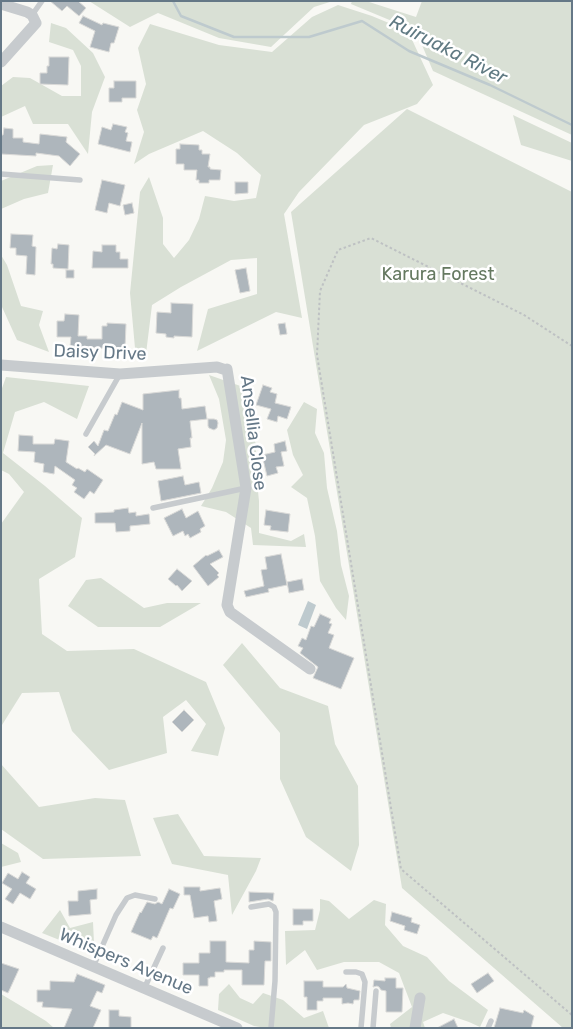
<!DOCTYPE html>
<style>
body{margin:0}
#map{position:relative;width:573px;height:1029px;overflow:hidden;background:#f8f8f4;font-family:Rubik,sans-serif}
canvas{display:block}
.frame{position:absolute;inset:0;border:2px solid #657887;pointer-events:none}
</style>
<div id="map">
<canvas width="573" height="1029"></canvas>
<div class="frame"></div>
</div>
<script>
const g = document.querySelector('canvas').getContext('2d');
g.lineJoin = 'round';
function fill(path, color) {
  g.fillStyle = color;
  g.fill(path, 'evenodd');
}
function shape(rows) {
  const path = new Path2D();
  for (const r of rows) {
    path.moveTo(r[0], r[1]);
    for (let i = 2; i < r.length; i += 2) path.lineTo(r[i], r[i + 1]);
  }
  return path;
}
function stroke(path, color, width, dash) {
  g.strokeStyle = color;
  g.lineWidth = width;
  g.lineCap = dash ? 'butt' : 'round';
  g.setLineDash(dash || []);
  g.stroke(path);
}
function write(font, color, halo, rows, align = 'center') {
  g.font = font + ' Rubik,sans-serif';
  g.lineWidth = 5;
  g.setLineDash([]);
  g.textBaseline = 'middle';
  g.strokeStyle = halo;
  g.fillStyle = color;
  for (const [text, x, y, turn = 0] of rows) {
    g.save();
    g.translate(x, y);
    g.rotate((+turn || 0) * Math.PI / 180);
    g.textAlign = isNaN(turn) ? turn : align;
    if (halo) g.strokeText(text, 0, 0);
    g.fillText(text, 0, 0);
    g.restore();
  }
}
const green = shape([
 [89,1,333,1,314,7,271,47,219,38,158,13,130,27],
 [352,1,366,1,416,17,422,1,572,1,572,135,433,71,416,31,351,4],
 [338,5,372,16,408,31,433,85,417,104,364,125,299,192,284,214,302,318,276,312,197,351,208,309,257,294,257,258,231,260,181,287,152,305,145,362,135,348,130,293,140,192,149,177,163,218,163,244,174,258,189,240,199,219,205,196,234,201,256,198,261,175,237,153,203,131,149,154,134,164,144,132,137,110,146,84,138,48,150,24,219,45,272,52,312,17],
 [51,23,66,28,93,53,105,77,92,112,88,154,68,124,33,124,25,106,1,117,1,86,13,77,30,78,62,96,81,96,81,66,73,50,49,42],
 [407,109,572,192,572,1028,563,1028,402,888,291,212],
 [513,115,572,143,572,161,521,145],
 [53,165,48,193,24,199,1,209,1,181,37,166],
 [1,255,7,265,21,306,43,311,39,325,49,352,17,340,2,307,1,295],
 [209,375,249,389,246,419,256,444,256,472,259,501,259,533,291,541,304,534,306,547,253,545,251,528,226,512,201,506,212,488,223,462,226,440,219,399],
 [6,377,89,386,77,419,44,402,15,412,3,453,45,486,82,518,75,557,39,579,42,634,67,651,134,649,206,682,225,728,218,756,191,751,206,724,186,700,163,717,167,753,109,770,72,731,59,692,22,693,2,725,1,735,1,524,24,492,9,474,1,470,1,391],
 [304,402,317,409,315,433,324,453,327,488,337,531,341,565,349,596,346,620,336,608,320,581,315,536,307,498,291,487,303,475,293,455,287,430],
 [101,578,144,608,167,603,201,603,160,627,98,627,68,606,86,580],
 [242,643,280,688,328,706,335,744,358,786,359,845,351,871,306,837,280,779,280,733,223,665],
 [1,764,39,807,95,798,125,800,141,856,43,859,1,829],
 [178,814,204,856,261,858,256,871,232,915,228,875,172,864,153,818],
 [1,843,18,853,21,862,1,867],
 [320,899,329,901,349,919,374,900,386,904,385,925,403,946,427,957,449,981,488,1010,480,1027,469,1022,443,1013,423,1022,425,1028,391,1028,390,1024,412,1007,399,973,379,962,344,962,317,970,305,950,286,965,285,931,315,930,320,910],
 [60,910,70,928,93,922,94,943,82,949,42,933],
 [229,984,240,998,253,1004,263,993,283,1000,304,1018,323,1011,329,1028,266,1028,254,1026,218,1010,219,994],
 [1,994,46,1021,54,1028,1,1028]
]);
const water = shape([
 [308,601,316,605,307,629,298,625]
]);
const stream = shape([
 [173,1,181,16,234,37,309,37,362,21,409,51,490,85,572,125]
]);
const building = shape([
 [50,1,78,1,86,8,79,16,67,6,62,11,50,1],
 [83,16,102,25,103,23,119,27,114,43,111,43,109,52,90,47,95,31,79,23,83,16],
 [49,57,69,57,68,85,40,84,40,73,47,73,47,66,49,66,49,57],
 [114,81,136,81,136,98,122,98,122,102,109,102,109,88,114,88,114,81],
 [113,124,127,127,125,132,128,133,126,141,132,142,130,152,98,144,102,127,111,130,113,124],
 [4,128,13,129,13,138,23,138,23,142,39,144,40,134,67,137,66,142,80,154,70,166,59,156,36,153,36,156,1,154,1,135,3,135,4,128],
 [180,144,199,145,199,150,202,150,202,154,210,154,208,167,210,167,210,169,221,170,220,180,209,180,209,183,199,183,199,180,196,180,197,170,184,170,184,164,176,164,176,149,180,149,180,144],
 [102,180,125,185,120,206,109,203,107,213,95,210,102,180],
 [235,182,248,182,248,193,235,194,235,182],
 [132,203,134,213,125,215,123,205,132,203],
 [11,234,33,235,32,246,36,247,35,275,26,274,27,256,16,255,16,248,10,248,11,234],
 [58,244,69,245,68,269,53,268,53,264,51,264,52,248,57,249,58,244],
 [102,245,116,245,116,252,120,252,120,259,128,259,128,268,92,268,93,251,102,252,102,245],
 [246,268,250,291,240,293,235,270,246,268],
 [66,270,74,270,74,278,66,278,66,270],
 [171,303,193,304,192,337,174,336,174,338,166,337,166,334,156,333,157,312,171,313,171,303],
 [65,314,79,315,78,336,87,336,87,339,102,339,102,326,107,326,107,323,126,324,125,349,70,347,71,337,57,337,57,321,64,321,65,314],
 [285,323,287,334,280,335,278,324,285,323],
 [263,385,272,388,270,392,277,394,275,403,291,407,287,419,278,416,277,422,267,419,271,409,256,405,263,385],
 [179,390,179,398,181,398,182,409,205,406,207,419,190,421,192,438,190,438,191,447,178,449,181,469,156,469,154,462,142,464,142,423,130,454,106,445,94,456,95,454,88,447,94,441,98,446,104,430,108,431,115,414,117,415,122,402,143,410,143,394,179,390],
 [208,419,214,419,217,420,218,423,217,428,214,430,209,428,208,426,208,419],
 [19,435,33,436,33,444,54,444,55,439,69,441,66,462,77,469,78,468,85,472,87,469,103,480,94,494,90,491,84,499,74,492,77,488,72,485,75,480,55,466,54,474,43,472,44,464,34,462,35,452,18,451,19,435],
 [285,441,287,451,281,452,284,466,276,467,278,473,267,476,262,455,275,452,274,444,285,441],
 [183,476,185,485,199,482,201,493,161,501,158,481,183,476],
 [128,508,129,513,136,512,136,516,149,514,150,524,130,526,130,531,116,532,115,523,95,523,95,513,114,512,114,510,128,508],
 [182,509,186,518,198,511,205,526,200,529,201,532,190,538,188,534,185,536,183,531,173,536,164,518,182,509],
 [266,510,290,514,288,532,270,530,271,526,264,525,266,510],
 [219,550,223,557,210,564,219,573,217,575,219,577,208,586,193,566,206,555,207,556,219,550],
 [281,554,287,585,268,589,269,592,246,597,244,591,264,586,261,570,267,569,265,557,281,554],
 [177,569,192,581,182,591,177,585,176,586,168,579,177,569],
 [302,579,304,590,289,593,287,582,302,579],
 [320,614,331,619,329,623,332,624,328,633,334,635,329,648,354,658,341,689,313,678,318,667,300,653,303,648,298,646,302,638,306,640,311,626,314,627,320,614],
 [184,710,194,720,182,732,172,722,184,710],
 [22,872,30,877,26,883,36,889,30,899,20,893,13,904,5,899,12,889,2,883,8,873,18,879,22,872],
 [184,887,200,887,200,891,220,888,222,899,214,901,217,921,209,922,208,916,194,918,190,895,184,895,184,887],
 [97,889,97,899,90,900,91,914,69,916,68,901,78,901,78,891,97,889],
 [169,889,180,894,173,909,170,908,157,938,153,936,151,940,131,932,140,912,141,913,147,902,155,904,158,902,162,904,169,889],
 [249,892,274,893,273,901,268,899,249,902,249,892],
 [293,909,313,909,313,921,303,921,303,925,293,925,293,909],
 [392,912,412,918,411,922,420,925,417,934,404,930,405,926,390,921,392,912],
 [210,941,226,941,226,962,249,963,249,950,254,950,254,941,271,942,271,961,265,961,264,985,242,985,242,970,224,970,224,972,215,972,215,977,210,977,210,978,208,978,208,986,199,986,199,975,183,975,183,963,199,963,199,953,210,953,210,941],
 [1,963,19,969,8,993,1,990,1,963],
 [488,973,494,981,477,993,471,984,488,973],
 [77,974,105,985,102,993,97,991,90,1006,101,1010,93,1028,64,1028,72,1009,42,1007,43,1002,37,1002,37,990,50,990,50,981,74,982,77,974],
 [385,978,396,978,396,988,403,988,402,1012,386,1012,386,991,381,990,379,987,377,986,373,987,374,980,385,981,385,978],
 [304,981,323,981,323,987,343,987,346,984,347,988,360,991,359,1000,354,1000,353,1004,348,1003,342,1004,342,998,323,998,323,1001,317,1001,317,1010,307,1010,307,997,304,997,304,981],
 [500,1008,523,1013,524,1010,534,1016,531,1028,494,1028,500,1008],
 [109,1010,119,1010,119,1016,131,1017,131,1028,109,1028,109,1010],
 [454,1019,458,1028,437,1028,454,1019]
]);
const path = shape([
 [572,346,524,315,371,238,338,250,320,291,317,355,401,869,572,1015]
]);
const service = shape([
 [32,15,42,1],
 [1,174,80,180],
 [86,434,120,374],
 [153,508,246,488],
 [251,907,269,904,274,907,276,912,275,981,271,1028],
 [93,967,116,915,127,898,135,895,155,899],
 [346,972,356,972,362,974,365,982,361,1028],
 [144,989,163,948],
 [373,1028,376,991],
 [488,1028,491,1021]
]);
const minor = shape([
 [1,4,27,12,32,15,36,23,1,62],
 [1,365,120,374,217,367,226,370,227,369,246,488,227,605,230,612,310,669],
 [1,927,237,1028],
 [415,1028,420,998]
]);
const parkNames = [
 ["Karura Forest",438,275]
];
const streetNames = [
 ["Daisy Drive",100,353,2],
 ["Ansellia Close",253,433,83],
 ["Whispers Avenue",126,962,23]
];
const waterNames = [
 ["Ruiruaka River",448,50,27]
];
fill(green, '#d9e0d5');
fill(water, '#becace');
stroke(stream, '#becace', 2.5);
fill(building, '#aeb6bc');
stroke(building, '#d9d9d7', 1);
stroke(path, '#bec1c3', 2, [2.5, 2.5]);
stroke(service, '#c7cbce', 5.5);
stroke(minor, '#c7cbce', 11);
write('18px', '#657960', '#fff', parkNames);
write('18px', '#657887', '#fff', streetNames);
write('italic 19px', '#607a83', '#fff', waterNames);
</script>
